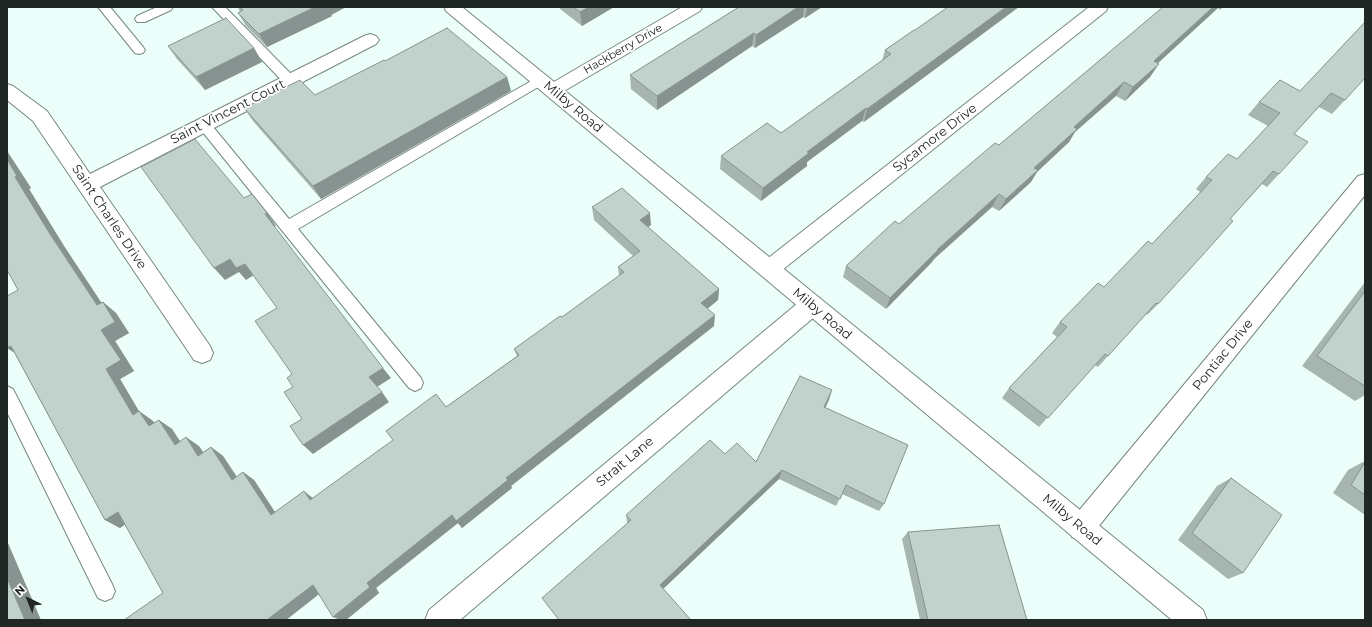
<!DOCTYPE html>
<style>
body{margin:0}
#map{position:relative;width:1372px;height:627px;overflow:hidden;background:#ecfef9;font-family:Montserrat,sans-serif}
canvas{display:block}
.frame{position:absolute;inset:0;border:8px solid #202725;pointer-events:none}
.north{position:absolute;left:8px;top:579px;width:40px;height:40px;-webkit-text-stroke:3px #fff;paint-order:stroke;rotate:317deg;font-size:11px;font-weight:700;line-height:16px;text-align:center;color:#202725}
.north::after{content:'';display:block;margin:auto;width:14px;height:18px;background:#202725;clip-path:polygon(50% 0,100% 100%,50% 72%,0 100%)}
</style>
<div id="map">
<canvas width="1372" height="627"></canvas>
<div class="frame"></div>
<div class="north">N</div>
</div>
<script>
const g = document.querySelector('canvas').getContext('2d');
g.lineJoin = 'round';
function shape(rows) {
  const path = new Path2D();
  for (const r of rows) {
    path.moveTo(r[0], r[1]);
    for (let i = 2; i < r.length; i += 2) path.lineTo(r[i], r[i + 1]);
  }
  return path;
}
function stroke(path, color, width, dash) {
  g.strokeStyle = color;
  g.lineWidth = width;
  g.lineCap = dash ? 'butt' : 'round';
  g.setLineDash(dash || []);
  g.stroke(path);
}
function fill(path, color) {
  g.fillStyle = color;
  g.fill(path, 'evenodd');
}
function write(font, color, halo, rows, align = 'center') {
  g.font = font + ' Montserrat,sans-serif';
  g.lineWidth = 3.5;
  g.setLineDash([]);
  g.textBaseline = 'middle';
  g.strokeStyle = halo;
  g.fillStyle = color;
  for (const [text, x, y, turn = 0] of rows) {
    g.save();
    g.translate(x, y);
    g.rotate((+turn || 0) * Math.PI / 180);
    g.textAlign = isNaN(turn) ? turn : align;
    if (halo) g.strokeText(text, 0, 0);
    g.fillText(text, 0, 0);
    g.restore();
  }
}
const service = shape([
 [98,7,110,7,143,47,145,50,143,53,139,54,135,53,98,7],
 [157,7,173,7,171,10,145,22,137,22,135,19,137,16,157,7],
 [212,7,225,7,295,78,296,81,295,84,290,85,285,84,212,7],
 [540,76,545,77,546,80,545,83,298,229,421,378,423,383,421,388,415,391,409,388,197,125,199,122,204,120,209,122,289,219,540,76],
 [7,386,13,389,112,584,115,591,112,598,105,601,98,598,7,412,7,386]
]);
const minor = shape([
 [682,7,702,7,700,11,559,94,553,96,547,94,544,90,547,86,682,7],
 [1089,7,1108,7,1106,11,776,275,769,278,762,275,758,269,762,263,1089,7],
 [370,34,376,36,379,40,376,44,100,187,210,346,213,353,210,360,202,363,194,360,33,121,7,100,7,84,13,86,47,111,90,174,364,36,370,34],
 [1365,174,1365,195,1090,537,1081,541,1072,537,1068,528,1072,519,1358,176,1365,174],
 [812,296,820,298,823,305,820,312,460,620,425,620,429,610,804,298,812,296]
]);
const tertiary = shape([
 [444,7,462,7,1203,610,1207,620,1172,620,446,11,444,7]
]);
const wall = shape([
 [238,7,346,7,331,15,332,16,267,47,246,26,238,13,240,12],
 [560,7,614,7,582,26,560,9],
 [739,7,822,7,805,18,803,17,755,48,752,46,657,110,631,89,630,75],
 [1163,7,1223,7,1220,10,1218,8,1158,63,1150,77,1125,101,1116,96,1075,132,1069,142,1037,172,1031,182,999,211,992,207,934,259,932,262,886,309,843,277,846,266,899,224,999,145],
 [1365,22,1345,100,1332,114,1319,107,1294,134,1279,174,1267,187,1262,184,1230,219,1158,304,1147,315,1146,314,1098,367,1095,365,1039,427,1002,398,1009,388,1057,337,1052,333,1060,322,1104,287,1152,244,1200,192,1196,189,1206,177,1237,159,1268,126,1248,115,1259,102,1300,91],
 [915,30,864,122,862,121,807,162,807,166,761,201,720,169,721,156,781,133,882,61,885,50],
 [168,46,254,48,262,62,205,90,177,59],
 [385,61,507,77,511,91,321,199,253,121,244,108,315,95],
 [7,151,31,188,29,189,64,246,101,302,103,302,116,313,129,333,115,341,134,371,120,379,139,411,153,421,154,423,159,420,172,429,180,441,199,446,203,452,211,447,223,456,237,477,243,472,254,480,275,512,313,498,446,407,517,356,514,349,562,317,619,276,618,267,633,256,594,220,592,207,651,225,648,227,719,289,718,300,707,309,714,326,511,486,512,488,462,528,458,523,376,588,379,593,346,620,340,620,319,594,286,620,124,620,163,593,125,524,120,528,105,520,14,352,7,348,18,290],
 [1365,282,1365,395,1355,401,1302,366],
 [832,390,825,407,884,504,879,511,842,494,836,506,779,479,663,589,627,522,626,515,725,454,756,462],
 [1365,461,1365,515,1333,493,1348,470],
 [1231,478,1243,573,1228,579,1178,540,1217,486],
 [908,532,1027,620,920,620,902,539]
]);
const shadedWall = shape([
 [315,7,346,7,331,15,332,16,267,47,259,34],
 [589,7,614,7,582,26,580,12],
 [798,7,804,7,803,17,755,48,756,35],
 [807,7,822,7,805,18],
 [1006,7,1019,7,864,122,867,109],
 [1213,7,1219,7,1145,75,1154,61],
 [754,33,752,46,657,110,657,96],
 [254,48,262,62,205,90,196,77],
 [1159,64,1150,77,1125,101,1133,87],
 [507,77,511,91,321,199,313,186],
 [1124,82,1116,96,1075,132,1069,142,1037,172,1031,182,999,211,1006,199,1034,168,1074,127],
 [866,108,862,121,807,162,807,166,761,201,763,188,807,152],
 [7,151,31,188,29,189,64,246,110,316,97,305,50,234,15,177,7,159],
 [999,194,992,207,934,259,932,262,886,309,890,298,937,250],
 [267,213,276,226,274,227,265,214],
 [650,213,651,225,641,232,640,220],
 [230,259,245,264,254,275,246,280,239,272,225,280,214,268],
 [719,289,718,300,701,314,701,303],
 [103,302,116,313,129,333,115,341,134,371,120,379,147,425,133,415,106,369,101,330],
 [715,315,714,326,511,486,512,488,462,528,458,523,376,588,379,593,346,620,340,620,333,617,367,583,452,515,506,478],
 [11,346,23,358,7,348],
 [383,368,391,378,377,387,369,377],
 [832,390,829,400,821,417,824,407],
 [382,392,389,402,313,454,303,445],
 [139,411,153,421,162,436,149,426],
 [159,420,172,429,188,454,175,445],
 [186,437,199,446,211,464,198,456],
 [211,447,223,456,244,488,232,480],
 [782,470,779,479,661,591,660,585],
 [243,472,254,480,282,523,271,515],
 [304,491,314,499,310,500],
 [118,512,133,519,120,528,105,520],
 [7,542,8,543,41,620,25,620,7,578],
 [313,585,323,591,286,620,269,620,268,619]
]);
const building = shape([
 [240,7,315,7,259,34,238,13,243,10,240,7],
 [573,7,589,7,580,12,573,7],
 [739,7,798,7,756,35,754,33,657,96,630,75,739,7],
 [948,7,1006,7,867,109,866,108,807,152,809,153,763,188,721,156,767,123,781,133,891,54,885,50,914,30,915,30,948,7],
 [1163,7,1213,7,1154,61,1159,64,1133,87,1124,82,1074,127,1077,129,1034,168,1038,170,1006,199,999,194,937,250,938,250,890,298,846,266,895,221,899,224,995,143,999,145,1163,7],
 [226,18,254,48,196,77,168,46,226,18],
 [1365,22,1365,78,1345,100,1331,93,1294,134,1308,142,1279,174,1273,171,1230,219,1233,221,1200,258,1158,304,1156,303,1108,356,1105,354,1048,418,1009,388,1067,327,1060,322,1098,283,1104,287,1148,241,1152,244,1212,180,1206,177,1228,154,1237,159,1280,113,1259,102,1280,80,1300,91,1365,22],
 [447,28,507,77,313,186,244,108,300,80,315,95,384,60,385,61,447,28],
 [195,139,244,198,252,194,267,213,265,214,383,368,369,377,382,392,303,445,290,426,302,419,284,392,293,387,287,378,292,374,255,321,277,308,245,264,236,268,230,259,214,268,141,167,195,139],
 [7,159,17,176,15,177,50,234,97,305,103,302,115,322,101,330,121,360,106,369,133,415,139,411,149,426,159,420,175,445,186,437,198,456,211,447,232,480,243,472,271,515,304,491,310,500,393,440,386,431,436,394,446,407,519,355,514,349,560,316,562,317,624,272,618,267,640,251,592,207,622,188,650,213,640,220,719,289,701,303,715,315,506,478,508,480,456,521,452,515,367,583,370,587,333,617,313,585,268,619,269,620,124,620,163,593,118,512,105,520,11,346,7,348,7,296,18,290,7,270,7,159],
 [1365,291,1365,386,1317,356,1365,291],
 [800,376,832,390,824,407,908,445,884,504,846,485,840,499,782,470,660,585,691,620,559,620,542,598,631,520,626,515,710,440,725,454,737,443,756,462,800,376],
 [1365,462,1365,495,1351,485,1365,462],
 [1231,478,1282,515,1243,573,1192,533,1231,478],
 [999,525,1027,620,928,620,908,532,999,525],
 [7,578,25,620,7,620,7,578]
]);
const farStreetnames = [
 ["Hackberry Drive",623,49,-30]
];
const streetNames = [
 ["Milby Road",573,107,40],
 ["Saint Vincent Court",228,112,-27],
 ["Sycamore Drive",935,138,-38],
 ["Saint Charles Drive",109,217,56],
 ["Milby Road",822,314,40],
 ["Pontiac Drive",1223,355,-51],
 ["Strait Lane",625,462,-40],
 ["Milby Road",1072,520,40]
];
stroke(service, '#768681', 2);
stroke(minor, '#768681', 2);
stroke(tertiary, '#768681', 2);
fill(service, '#fff');
fill(minor, '#fff');
fill(tertiary, '#fff');
fill(wall, '#a6b5b0');
fill(shadedWall, '#879390');
fill(building, '#c1d2cd');
stroke(building, '#879390', 1);
write('11px', '#202725', '#fff', farStreetnames);
write('13px', '#202725', '#fff', streetNames);
</script>
